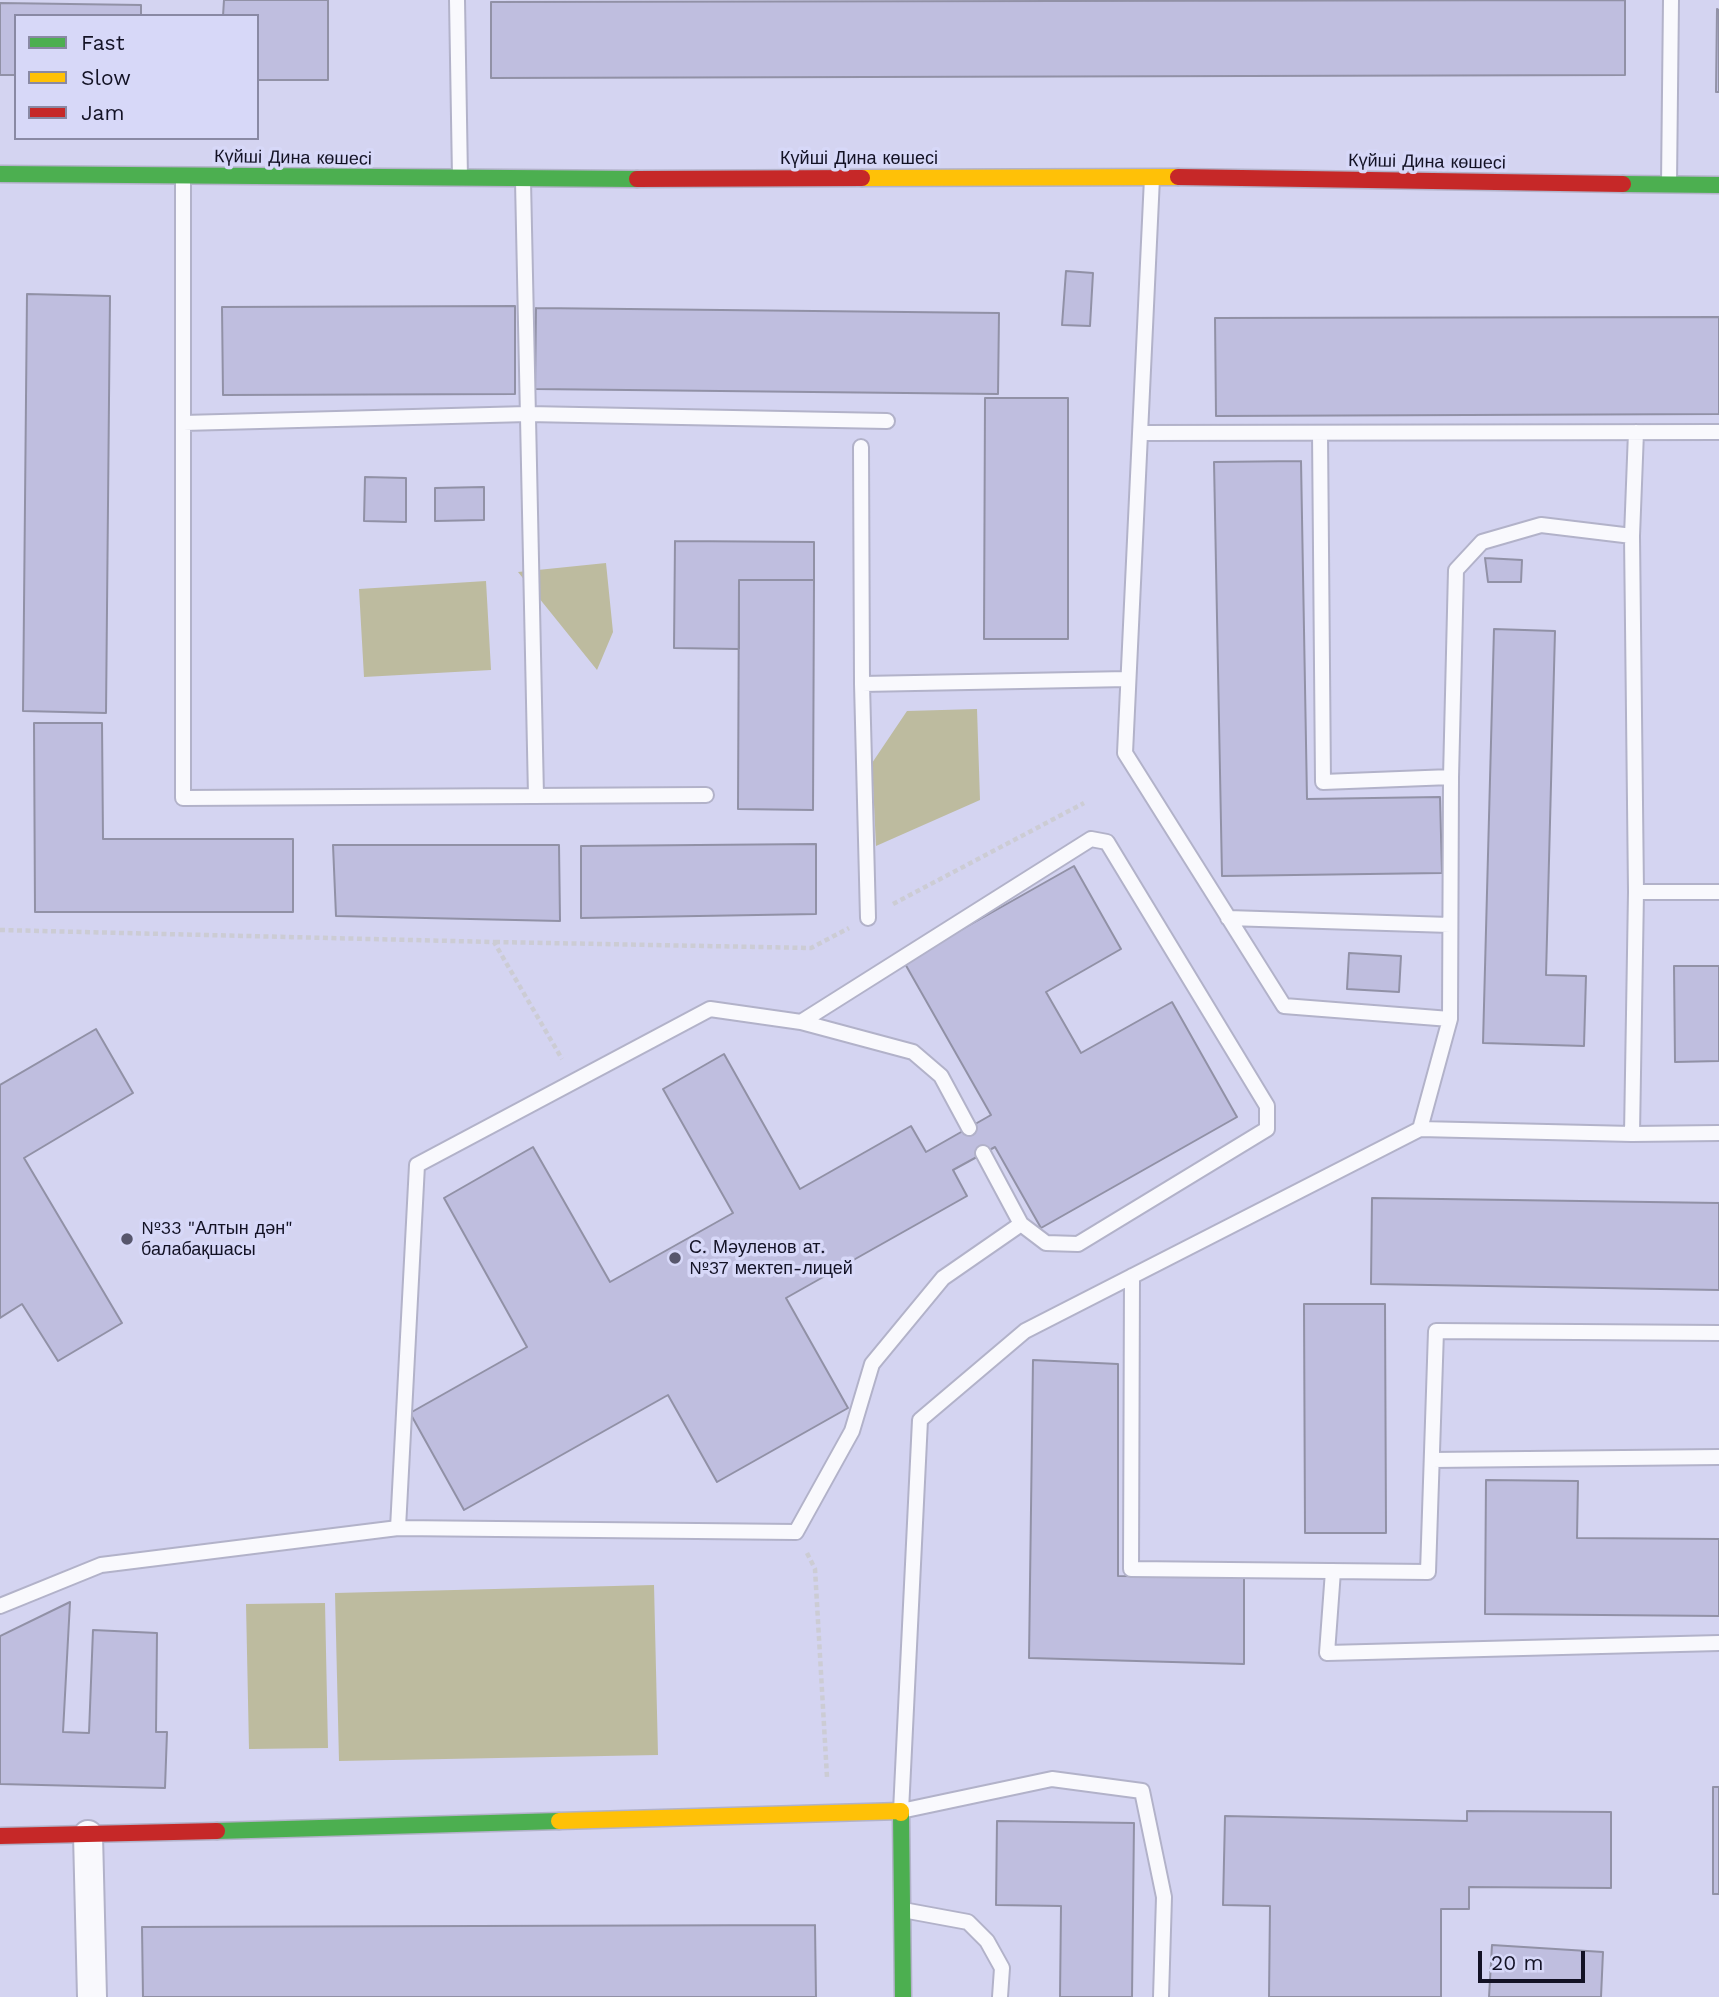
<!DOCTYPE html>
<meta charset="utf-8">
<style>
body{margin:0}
#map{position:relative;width:1719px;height:1997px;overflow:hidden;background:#d4d4f1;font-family:"Work Sans",sans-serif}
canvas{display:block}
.legend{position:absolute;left:14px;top:14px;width:245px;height:126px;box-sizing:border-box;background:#d7d8f8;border:2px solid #8989a4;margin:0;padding:9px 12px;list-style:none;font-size:21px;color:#131225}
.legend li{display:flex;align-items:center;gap:14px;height:35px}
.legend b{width:35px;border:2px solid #8989a4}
.scale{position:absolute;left:1478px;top:1951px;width:107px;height:32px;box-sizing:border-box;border:4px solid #131225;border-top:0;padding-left:9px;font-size:21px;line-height:24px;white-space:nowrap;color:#131225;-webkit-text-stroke:5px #d7d8f8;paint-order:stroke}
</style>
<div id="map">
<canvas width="1719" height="1997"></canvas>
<ul class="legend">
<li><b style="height:9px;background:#4caf50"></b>Fast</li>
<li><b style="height:9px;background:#ffc107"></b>Slow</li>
<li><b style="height:9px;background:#c62828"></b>Jam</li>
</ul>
<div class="scale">20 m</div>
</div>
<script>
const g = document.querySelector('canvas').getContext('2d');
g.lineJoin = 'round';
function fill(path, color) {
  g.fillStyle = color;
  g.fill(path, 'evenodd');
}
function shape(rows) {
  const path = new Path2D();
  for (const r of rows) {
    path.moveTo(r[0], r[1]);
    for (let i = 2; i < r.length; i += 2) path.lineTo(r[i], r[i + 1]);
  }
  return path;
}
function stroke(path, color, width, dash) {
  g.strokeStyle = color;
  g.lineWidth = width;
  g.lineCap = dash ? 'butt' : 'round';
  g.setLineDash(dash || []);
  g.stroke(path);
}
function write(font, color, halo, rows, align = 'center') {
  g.font = font + ' "Work Sans",sans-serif';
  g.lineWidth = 7;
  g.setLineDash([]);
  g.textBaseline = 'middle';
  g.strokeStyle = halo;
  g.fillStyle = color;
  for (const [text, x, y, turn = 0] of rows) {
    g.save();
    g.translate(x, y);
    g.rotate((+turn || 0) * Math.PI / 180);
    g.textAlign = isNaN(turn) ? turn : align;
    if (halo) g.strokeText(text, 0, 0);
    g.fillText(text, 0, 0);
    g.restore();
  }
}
const green = shape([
 [606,563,613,632,597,670,518,572],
 [486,581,491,670,364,677,359,589],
 [977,709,980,800,876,846,872,763,907,711],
 [654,1585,658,1755,339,1761,335,1593],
 [325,1603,328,1748,249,1749,246,1604]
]);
const building = shape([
 [224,0,328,0,328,80,257,80,257,16,223,16,224,0],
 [1625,0,1625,75,491,78,491,2,1625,0],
 [0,3,141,5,141,16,16,16,16,75,0,75,0,3],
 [1717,9,1719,10,1719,92,1716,92,1717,9],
 [1066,271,1093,273,1090,326,1062,325,1066,271],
 [27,294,110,296,106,713,23,711,27,294],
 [515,306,515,394,223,395,222,307,515,306],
 [536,308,999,313,998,394,535,389,536,308],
 [1719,317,1719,414,1216,416,1215,318,1719,317],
 [985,398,1068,398,1068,639,984,639,985,398],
 [1301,461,1307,799,1440,797,1442,873,1222,876,1214,462,1301,461],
 [365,477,406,478,406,522,364,521,365,477],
 [484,487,484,520,435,521,435,488,484,487],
 [675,541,814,542,814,580,739,580,739,649,674,648,675,541],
 [1485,558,1522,560,1521,582,1488,582,1485,558],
 [739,580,814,580,813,810,738,809,739,580],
 [1494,629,1555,631,1546,975,1586,976,1584,1046,1483,1043,1494,629],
 [34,723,102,723,103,839,293,839,293,912,35,912,34,723],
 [816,844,816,914,581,918,581,846,816,844],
 [333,845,559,845,560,921,336,916,333,845],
 [1074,866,1121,949,1046,992,1081,1053,1172,1002,1237,1117,1041,1228,995,1147,953,1170,967,1196,786,1298,848,1408,717,1482,668,1395,464,1510,410,1413,527,1347,444,1198,533,1147,610,1282,733,1213,663,1089,724,1054,800,1189,911,1126,926,1152,991,1115,904,962,1074,866],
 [1349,953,1401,956,1399,992,1347,989,1349,953],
 [1674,966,1719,966,1719,1061,1675,1062,1674,966],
 [96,1029,133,1093,24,1158,122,1323,58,1361,22,1304,0,1318,0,1085,96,1029],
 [1372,1198,1719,1203,1719,1290,1371,1284,1372,1198],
 [1304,1304,1385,1304,1386,1533,1305,1533,1304,1304],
 [1033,1360,1118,1364,1118,1576,1244,1577,1244,1664,1029,1658,1033,1360],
 [1486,1480,1578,1481,1577,1538,1719,1539,1719,1616,1485,1614,1486,1480],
 [70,1602,63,1732,89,1733,93,1630,157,1633,156,1732,167,1732,165,1788,0,1784,0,1636,70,1602],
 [1713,1787,1719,1787,1719,1894,1713,1894,1713,1787],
 [1467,1811,1611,1812,1611,1888,1469,1887,1469,1909,1441,1909,1441,1997,1269,1997,1270,1906,1223,1905,1225,1816,1467,1821,1467,1811],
 [997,1821,1134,1823,1132,1997,1060,1997,1061,1906,996,1905,997,1821],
 [815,1925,816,1997,143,1997,142,1927,815,1925],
 [1492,1945,1603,1952,1601,1997,1489,1997,1492,1945]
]);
const path = shape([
 [893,904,1084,803],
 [0,930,494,942,562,1059],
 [495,942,811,948,849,928],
 [807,1553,815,1569,827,1777]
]);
const lane = shape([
 [457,0,460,177],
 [183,178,183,798,706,795],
 [1152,178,1125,753,1284,1006,1450,1019,1420,1129],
 [523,181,536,796],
 [1669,184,1671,0],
 [183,423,528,414,887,421],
 [1140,433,1719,432],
 [1320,433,1323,782,1451,777,1450,1019],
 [861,447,862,684,868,918],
 [862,684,1128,679],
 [1451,777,1456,570,1482,542,1541,525,1632,536],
 [1636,892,1632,536,1636,432],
 [1228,918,1450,925],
 [801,1022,913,1052,941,1076,969,1128],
 [1632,1134,1636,892,1719,892],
 [1132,1276,1131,1569,1428,1572,1436,1331,1719,1333],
 [1432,1460,1719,1457],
 [398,1528,417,1165,710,1009,801,1022,1091,839,1107,842,1267,1106,1267,1129,1078,1244,1046,1243,1021,1224,983,1153],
 [1333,1571,1327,1653,1719,1643],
 [0,1606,101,1565,398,1528,796,1532,852,1431,872,1364,943,1278,1021,1224],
 [903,1910,968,1922,987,1941,1002,1968,1000,1997],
 [1161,1997,1164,1897,1142,1791,1052,1779,901,1811,920,1420,1025,1331,1420,1129,1632,1134,1719,1133]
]);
const street = shape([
 [88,1835,92,1997]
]);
const fast = shape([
 [0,174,637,179],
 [1623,184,1719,185],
 [901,1813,903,1997],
 [217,1831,559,1821]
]);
const slow = shape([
 [862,178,1178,177],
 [559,1821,901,1811,901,1813]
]);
const jam = shape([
 [1178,177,1623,184],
 [637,179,862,178],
 [0,1836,217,1831]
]);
const markers = [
 [127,1239,7,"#57566c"],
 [675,1258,7,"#57566c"]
];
const streetNames = [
 ["Күйші Дина көшесі",293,158,1],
 ["Күйші Дина көшесі",859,159],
 ["Күйші Дина көшесі",1427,162,1]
];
const poiNames = [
 ["№33 \"Алтын дән\"",141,1229],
 ["балабақшасы",141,1250],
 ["С. Мәуленов ат.",689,1248],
 ["№37 мектеп-лицей",689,1269]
];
fill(green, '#bdbb9f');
fill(building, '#bfbedf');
stroke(building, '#9191a6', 2);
stroke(lane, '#b2b2c9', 18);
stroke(street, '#b2b2c9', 32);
stroke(fast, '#b2b2c9', 19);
stroke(slow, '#b2b2c9', 19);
stroke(jam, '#b2b2c9', 19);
stroke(path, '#ccccd4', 4.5, [5, 3.5]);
stroke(lane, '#f9f9fd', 14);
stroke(street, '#f9f9fd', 28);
stroke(fast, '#4caf50', 16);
stroke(slow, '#ffc107', 16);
stroke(jam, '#c62828', 16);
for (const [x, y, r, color] of markers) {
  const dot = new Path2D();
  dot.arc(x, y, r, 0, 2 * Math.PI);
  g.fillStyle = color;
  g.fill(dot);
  stroke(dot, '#d7d8f8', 2.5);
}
write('18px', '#131225', '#d7d8f8', streetNames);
write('18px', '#131225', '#d7d8f8', poiNames, 'left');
</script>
